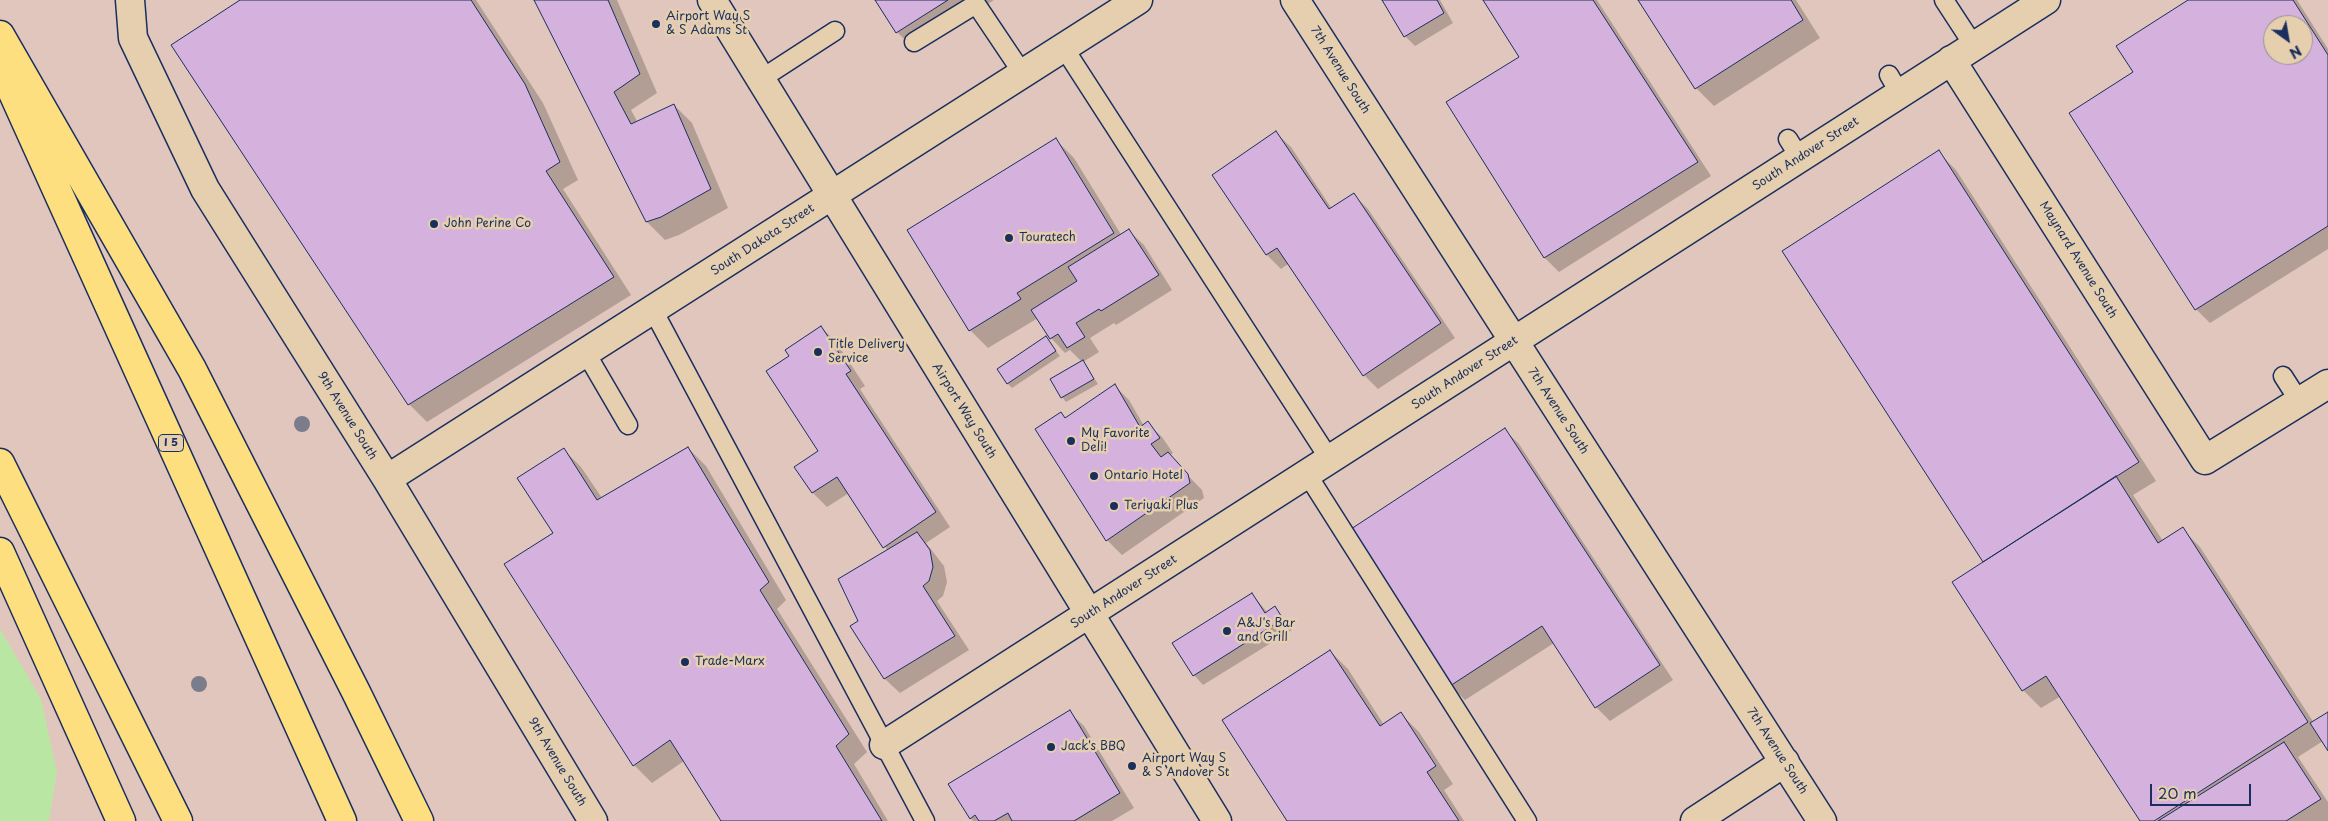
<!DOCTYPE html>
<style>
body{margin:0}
#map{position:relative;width:2328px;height:821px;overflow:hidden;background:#e0c6bc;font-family:"Playpen Sans",sans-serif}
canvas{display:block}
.north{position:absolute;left:2263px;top:15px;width:50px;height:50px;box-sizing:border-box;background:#e5cfae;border:1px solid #948f8e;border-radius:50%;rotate:148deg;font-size:14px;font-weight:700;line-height:20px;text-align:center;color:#1b2f5e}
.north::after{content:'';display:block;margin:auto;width:18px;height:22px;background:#1b2f5e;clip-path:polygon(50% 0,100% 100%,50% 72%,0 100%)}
.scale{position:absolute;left:2150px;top:784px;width:101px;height:22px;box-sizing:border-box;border:2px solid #1b2f5e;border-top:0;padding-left:6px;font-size:15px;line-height:18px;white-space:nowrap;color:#1b2f5e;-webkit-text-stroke:4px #e5cfae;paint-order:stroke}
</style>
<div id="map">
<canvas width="2328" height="821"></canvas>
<div class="north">N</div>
<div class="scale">20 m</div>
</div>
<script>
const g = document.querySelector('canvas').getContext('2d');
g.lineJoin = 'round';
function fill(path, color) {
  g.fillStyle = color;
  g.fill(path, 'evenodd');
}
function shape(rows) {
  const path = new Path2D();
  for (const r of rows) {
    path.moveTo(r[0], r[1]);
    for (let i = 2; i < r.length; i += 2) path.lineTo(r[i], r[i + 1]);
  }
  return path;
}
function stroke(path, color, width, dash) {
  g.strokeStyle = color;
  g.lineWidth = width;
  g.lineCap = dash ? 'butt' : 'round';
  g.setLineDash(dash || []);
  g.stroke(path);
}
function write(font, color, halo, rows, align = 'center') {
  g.font = font + ' "Playpen Sans",sans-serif';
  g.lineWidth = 5;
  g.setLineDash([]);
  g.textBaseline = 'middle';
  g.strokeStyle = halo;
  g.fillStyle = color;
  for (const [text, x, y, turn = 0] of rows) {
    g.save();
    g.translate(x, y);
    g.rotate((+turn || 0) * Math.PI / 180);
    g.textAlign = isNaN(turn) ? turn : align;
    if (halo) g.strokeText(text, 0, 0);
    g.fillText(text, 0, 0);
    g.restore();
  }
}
const green = shape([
 [0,629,41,699,57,772,49,821,0,821]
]);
const shadow = shape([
 [242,0,476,0,543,103,578,180,563,189,631,295,427,422,409,404],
 [535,0,617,0,657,93,631,110,638,123,674,105,692,123,728,208,679,235,665,240,647,222],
 [877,0,994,0,915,50,897,32],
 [1383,0,1440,0,1453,23,1415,46,1405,36],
 [1485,0,1597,0,1711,176,1559,272,1545,258,1448,103,1520,57],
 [1640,0,1796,0,1820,38,1714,106,1696,88],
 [2190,0,2297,0,2328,49,2328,249,2210,323,2196,309,2134,73],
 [2273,25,2303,25,2303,55,2273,55],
 [1276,133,1291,147,1332,209,1353,194,1368,209,1455,338,1378,389,1364,375,1288,264,1281,269,1267,255,1214,176],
 [1056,140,1074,158,1122,236,1129,231,1144,245,1172,290,1116,325,1114,323,1090,338,1099,352,1083,362,1098,384,1066,402,1062,397,1082,362,1070,350,1065,353,1051,338,1038,318,988,348,970,330],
 [1938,152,1956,170,2156,481,2133,495,2163,541,2182,529,2200,547,2314,723,2328,713,2328,749,2323,741,2298,757,2328,802,2328,821,2141,821,2061,696,2041,708,2023,690,1954,583,1985,563],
 [821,327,836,342,865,386,860,389,950,527,926,543,944,566,947,582,943,596,937,601,969,650,900,693,885,679,851,627,859,622,888,551,849,493,827,507,813,493,796,467,820,451,791,356],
 [1046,338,1060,356,1012,388,1007,383],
 [1115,386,1129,400,1144,426,1147,423,1162,437,1173,453,1169,456,1202,490,1204,498,1122,555,1107,540,1037,429,1061,414,1066,419],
 [1505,430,1519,444,1673,680,1610,721,1596,707,1554,643,1465,700,1451,686],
 [688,448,706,466,786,600,777,609,867,752,854,764,888,821,722,821,684,761,652,783,634,765,555,533,563,449,581,467,602,498],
 [1252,594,1267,612,1274,608,1292,630,1203,685,1194,675],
 [1330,651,1348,669,1384,725,1401,714,1419,732,1453,784,1444,790,1464,821,1289,821],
 [1069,712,1084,726,1134,808,1112,821,973,821,971,818]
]);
const building = shape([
 [240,0,471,0,525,84,560,162,546,171,614,277,408,405,171,45,240,0],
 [534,0,608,0,640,74,614,92,631,124,674,104,711,189,661,217,646,222,534,0],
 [875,0,948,0,896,33,875,0],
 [1382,0,1437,0,1444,13,1404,37,1382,0],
 [1483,0,1593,0,1698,162,1544,258,1446,102,1519,57,1483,0],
 [1638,0,1791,0,1803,20,1695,89,1638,0],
 [2188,0,2293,0,2328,55,2328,226,2195,310,2069,113,2133,72,2116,46,2188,0],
 [2273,25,2303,25,2303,55,2273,55,2273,25],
 [1276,131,1329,209,1354,193,1441,323,1363,376,1277,248,1266,255,1212,175,1276,131],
 [1056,138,1114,233,1017,293,1021,299,969,331,907,230,1056,138],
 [1939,150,2139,462,1983,562,1782,251,1939,150],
 [1129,229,1159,275,1101,311,1099,309,1076,323,1085,337,1067,348,1058,334,1050,339,1031,310,1077,281,1068,267,1129,229],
 [821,326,851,371,846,374,936,512,883,548,837,477,812,493,794,467,818,451,766,371,789,356,785,350,821,326],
 [1046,336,1056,351,1007,384,997,369,1046,336],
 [1083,360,1094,379,1061,398,1050,379,1083,360],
 [1115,384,1140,427,1148,421,1160,438,1151,444,1161,457,1168,452,1188,474,1190,483,1106,541,1035,429,1061,412,1065,418,1115,384],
 [1505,428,1660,665,1595,708,1542,626,1450,686,1348,531,1505,428],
 [688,447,769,582,760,590,849,734,836,746,882,821,721,821,670,740,633,766,504,564,553,533,517,478,564,448,597,500,688,447],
 [2116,476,2158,543,2183,527,2308,722,2154,821,2140,821,2046,676,2022,691,1952,582,2116,476],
 [917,532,930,550,933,567,929,581,923,586,955,636,884,679,850,626,858,621,838,579,917,532],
 [1252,593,1265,613,1275,606,1283,619,1193,676,1172,643,1252,593],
 [1330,650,1380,726,1401,712,1436,766,1427,772,1459,821,1287,821,1222,720,1330,650],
 [1070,710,1120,793,1074,821,1012,821,1008,813,994,821,979,821,975,815,970,819,948,784,1070,710],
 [2328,712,2328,751,2310,723,2328,712],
 [2284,742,2321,799,2286,821,2158,821,2284,742]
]);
const lane = shape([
 [1944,0,1974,46],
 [914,42,976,4,1023,74],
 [1064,48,1330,460],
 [1889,75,1900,94],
 [761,79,835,31],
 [1788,139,1800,158],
 [653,310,925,821],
 [586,353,628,425],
 [2283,376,2299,401],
 [1307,474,1527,821]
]);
const street = shape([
 [130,0,133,38,205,189,387,479,593,821],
 [1295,0,1822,821],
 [1951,60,2205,460,2328,384],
 [387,479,1138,0],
 [884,745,2046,0],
 [1695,821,1785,762]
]);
const secondary = shape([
 [712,0,1217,821]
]);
const highway = shape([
 [0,35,192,369,356,692,419,821],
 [4,73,342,821],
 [0,463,178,821],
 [0,552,121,821]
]);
const trees = [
 [302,424],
 [199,684]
];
const markers = [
 [656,24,5,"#1b2f5e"],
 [434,224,5,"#1b2f5e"],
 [1009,238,5,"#1b2f5e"],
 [818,352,5,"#1b2f5e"],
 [1071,441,5,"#1b2f5e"],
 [1094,476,5,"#1b2f5e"],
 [1114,506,5,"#1b2f5e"],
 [1227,631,5,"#1b2f5e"],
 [685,662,5,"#1b2f5e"],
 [1051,747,5,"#1b2f5e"],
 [1132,766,5,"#1b2f5e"]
];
const shields = [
 [171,443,25]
];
const shieldNames = [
 ["I 5",171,443]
];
const poiNames = [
 ["Airport Way S",666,17],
 ["& S Adams St",666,31],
 ["John Perine Co",444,224],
 ["Touratech",1019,238],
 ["Title Delivery",828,345],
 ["Service",828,359],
 ["My Favorite",1081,434],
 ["Deli!",1081,448],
 ["Ontario Hotel",1104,476],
 ["Teriyaki Plus",1124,506],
 ["A&J's Bar",1237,624],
 ["and Grill",1237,638],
 ["Trade-Marx",695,662],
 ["Jack's BBQ",1061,747],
 ["Airport Way S",1142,759],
 ["& S Andover St",1142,773]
];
const streetNames = [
 ["7th Avenue South",1340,70,58],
 ["South Andover Street",1806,154,-33],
 ["South Dakota Street",763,240,-33],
 ["Maynard Avenue South",2078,260,58],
 ["South Andover Street",1465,373,-33],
 ["Airport Way South",964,411,58],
 ["7th Avenue South",1558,411,57],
 ["9th Avenue South",347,416,58],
 ["South Andover Street",1124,592,-33],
 ["7th Avenue South",1777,751,57],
 ["9th Avenue South",557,762,59]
];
fill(green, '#bae6a3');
fill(shadow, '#0003');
fill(building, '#d4b2dd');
stroke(building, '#1b2f5e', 1);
stroke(lane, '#1b2f5e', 21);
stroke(street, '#1b2f5e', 31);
stroke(secondary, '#1b2f5e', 31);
stroke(highway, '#1b2f5e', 31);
stroke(lane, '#e5cfae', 18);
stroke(street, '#e5cfae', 28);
stroke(secondary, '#e5cfae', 28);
stroke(highway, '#fedf80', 28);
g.fillStyle = '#7c7d8c';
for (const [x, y] of trees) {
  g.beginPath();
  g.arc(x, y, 8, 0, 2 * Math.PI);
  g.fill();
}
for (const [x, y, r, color] of markers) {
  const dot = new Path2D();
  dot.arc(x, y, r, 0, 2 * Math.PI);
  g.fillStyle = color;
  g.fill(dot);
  stroke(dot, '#e5cfae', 2);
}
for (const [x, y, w] of shields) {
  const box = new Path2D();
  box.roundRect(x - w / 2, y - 8.5, w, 17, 4);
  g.fillStyle = '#e5cfae';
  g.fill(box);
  stroke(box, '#1b2f5e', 1);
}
write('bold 11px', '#1b2f5e', null, shieldNames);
write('12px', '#1b2f5e', '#e5cfae', poiNames, 'left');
write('12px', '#1b2f5e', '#e5cfae', streetNames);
</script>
